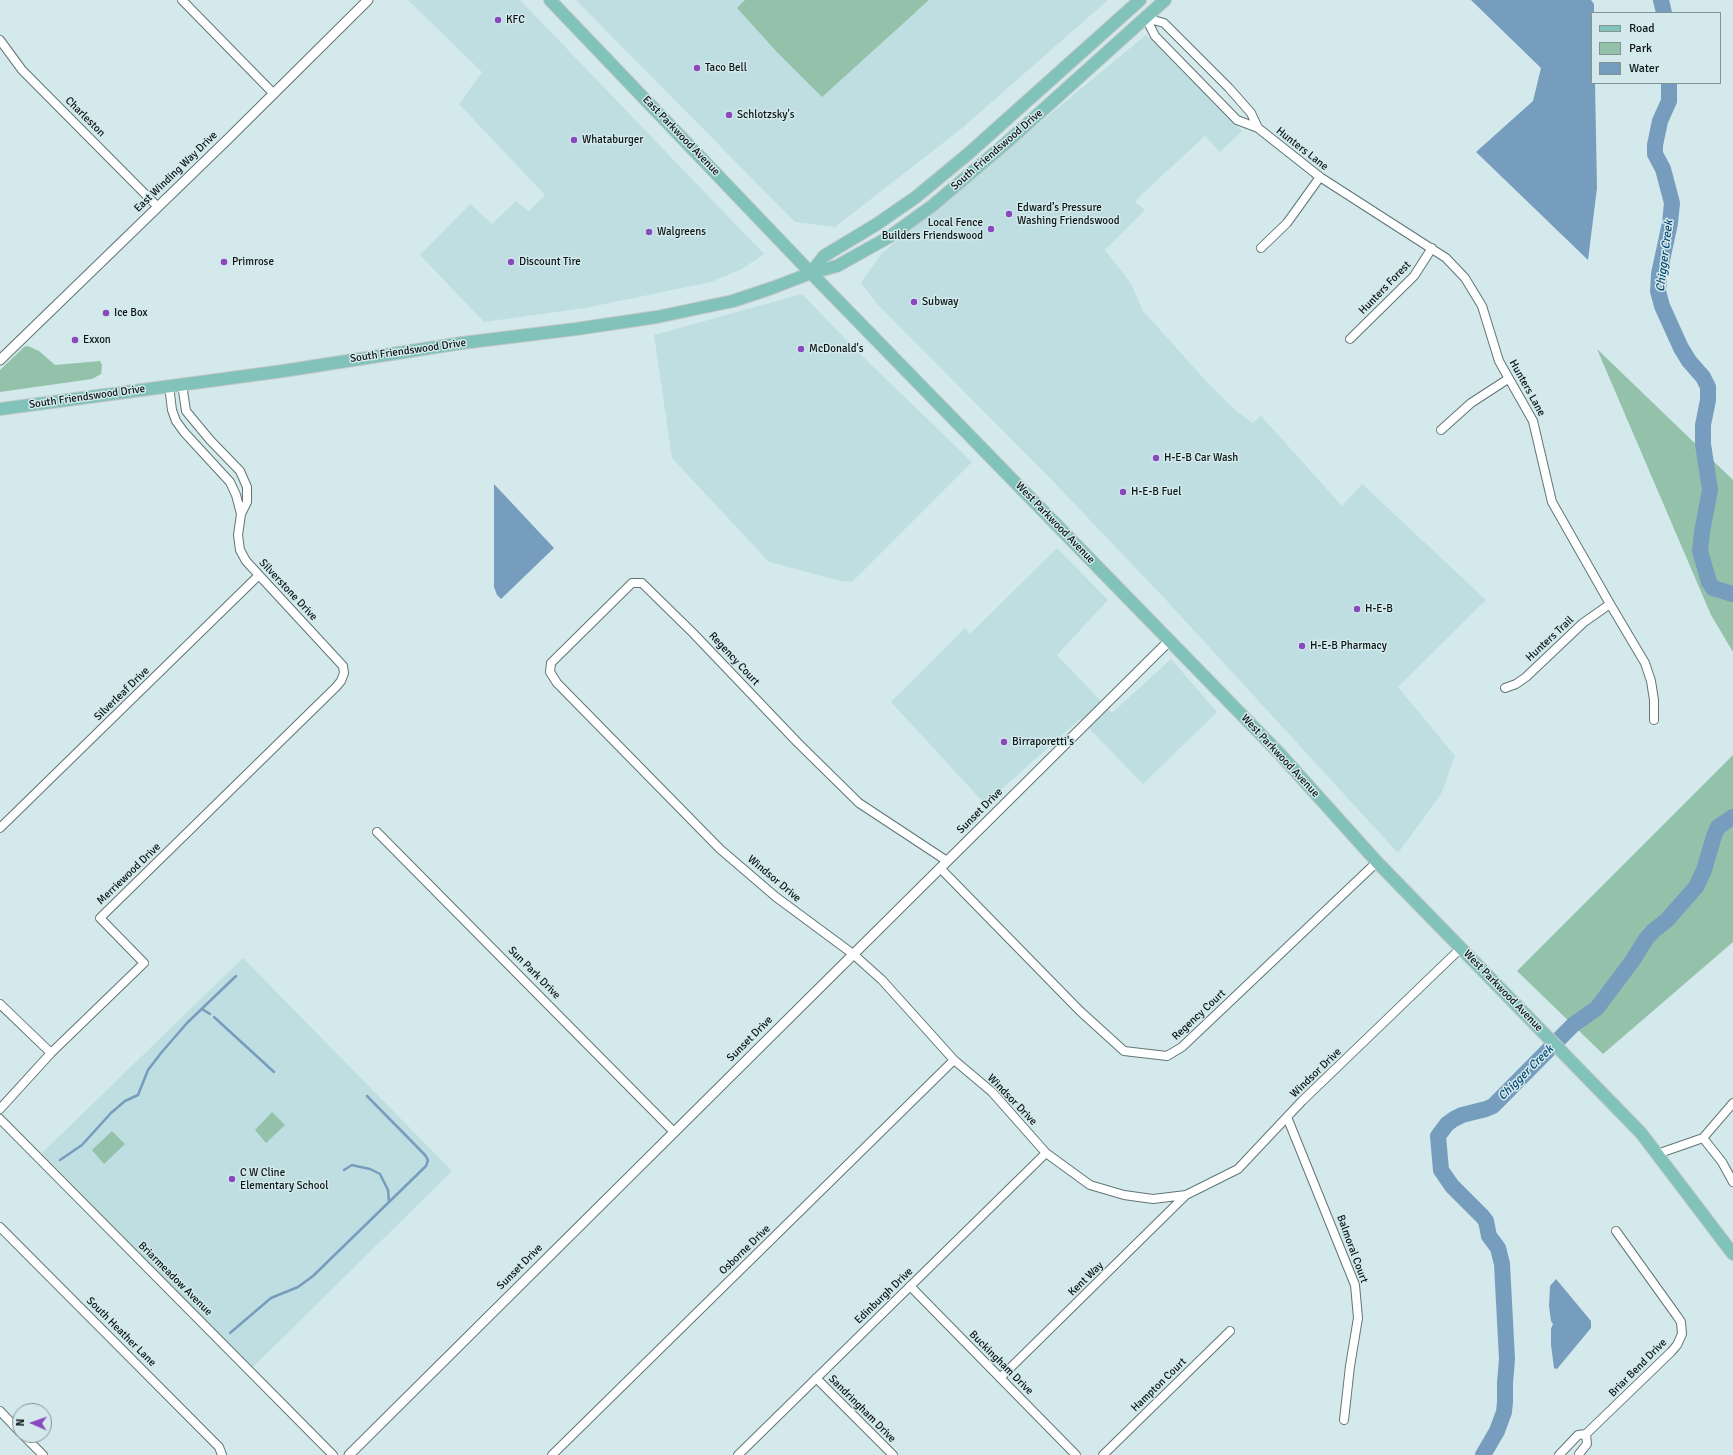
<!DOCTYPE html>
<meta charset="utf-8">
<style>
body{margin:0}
#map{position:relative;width:1733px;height:1455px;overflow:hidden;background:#d3e9eb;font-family:Signika,sans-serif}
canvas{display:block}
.legend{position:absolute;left:1591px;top:12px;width:130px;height:72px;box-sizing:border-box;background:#d3e9eb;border:1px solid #849495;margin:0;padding:5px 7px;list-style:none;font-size:12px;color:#0d1515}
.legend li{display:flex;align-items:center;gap:8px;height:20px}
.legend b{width:20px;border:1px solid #849495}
.north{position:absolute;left:12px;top:1403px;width:40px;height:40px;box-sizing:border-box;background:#d3e9eb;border:1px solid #849495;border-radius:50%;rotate:272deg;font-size:11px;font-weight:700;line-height:16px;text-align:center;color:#0d1515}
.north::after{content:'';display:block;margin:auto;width:14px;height:18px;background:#8a48bd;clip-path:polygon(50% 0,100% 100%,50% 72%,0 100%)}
</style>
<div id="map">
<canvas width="1733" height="1455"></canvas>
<ul class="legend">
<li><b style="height:5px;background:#81c3bb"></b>Road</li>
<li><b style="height:11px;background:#94c1aa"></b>Park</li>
<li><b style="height:11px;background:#779dbe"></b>Water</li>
</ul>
<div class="north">N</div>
</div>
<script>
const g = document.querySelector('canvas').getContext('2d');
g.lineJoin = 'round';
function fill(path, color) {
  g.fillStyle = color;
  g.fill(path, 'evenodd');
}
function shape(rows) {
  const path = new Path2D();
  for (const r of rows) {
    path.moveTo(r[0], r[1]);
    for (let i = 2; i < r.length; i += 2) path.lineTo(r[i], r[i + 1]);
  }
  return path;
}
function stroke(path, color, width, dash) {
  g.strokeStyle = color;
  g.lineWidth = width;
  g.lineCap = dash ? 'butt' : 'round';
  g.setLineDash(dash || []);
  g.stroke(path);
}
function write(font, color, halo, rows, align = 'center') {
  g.font = font + ' Signika,sans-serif';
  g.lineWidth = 3;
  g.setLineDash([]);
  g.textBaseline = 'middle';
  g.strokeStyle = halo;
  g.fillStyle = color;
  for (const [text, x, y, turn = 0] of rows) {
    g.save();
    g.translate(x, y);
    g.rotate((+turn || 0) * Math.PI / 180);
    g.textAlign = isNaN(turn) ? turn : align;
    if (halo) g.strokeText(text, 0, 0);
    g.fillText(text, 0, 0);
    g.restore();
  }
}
const built = shape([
 [408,0,520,0,764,254,742,269,711,282,585,308,484,322,420,255,470,204,492,224,516,201,529,211,545,195,459,104,482,72],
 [576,0,745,0,737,8,775,50,780,53,918,11,929,0,1108,0,961,129,835,227,795,222],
 [1146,35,1242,131,1220,152,1205,136,1141,195,1135,202,1145,210,1105,250,1130,282,1143,311,1207,382,1236,411,1253,423,1261,416,1342,506,1362,484,1486,600,1398,687,1455,756,1441,794,1398,853,1167,601,1049,477,879,306,861,283,881,254],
 [802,294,863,357,972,462,852,582,842,581,769,562,672,458,654,335],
 [1057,548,1108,600,1057,655,1112,713,1171,659,1217,712,1143,784,1080,719,985,804,891,702,965,628,970,634],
 [243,958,452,1171,252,1368,42,1153]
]);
const green = shape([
 [745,0,929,0,822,97,775,50,737,8],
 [28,346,39,351,55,365,100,361,102,365,101,374,92,379,0,392,0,370,24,347],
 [1597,349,1733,480,1733,652,1711,615],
 [1733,755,1733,942,1603,1054,1517,971],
 [272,1112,285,1125,266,1143,255,1130],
 [112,1131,125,1144,104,1164,92,1150]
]);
const water = shape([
 [1471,0,1591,0,1594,4,1594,13,1592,13,1592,83,1595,83,1597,188,1588,260,1476,152,1533,101,1541,68],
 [494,484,554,548,501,599,497,595,494,587],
 [1556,1279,1591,1321,1591,1328,1557,1369,1554,1368,1551,1345,1551,1329,1553,1324,1551,1321,1549,1306,1550,1286]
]);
const stream = shape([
 [202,1009,210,1014],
 [214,1017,274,1072],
 [60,1160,82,1145,111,1113,125,1101,138,1095,148,1070,161,1053,187,1023,236,976],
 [344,1170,352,1165,356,1166,370,1169,380,1174,388,1190,389,1202],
 [230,1333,271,1298,298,1287,313,1276,426,1166,428,1160,425,1155,367,1096]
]);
const river = shape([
 [1661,0,1664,13],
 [1669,83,1669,101,1660,121,1655,145,1655,154,1663,169,1672,203,1670,223,1659,274,1658,291,1662,306,1681,348,1689,361,1703,377,1708,387,1708,400,1703,425,1703,444,1710,490,1702,532,1700,551,1709,582,1713,588,1733,594],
 [1483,1455,1497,1431,1504,1412,1505,1402,1505,1383,1507,1359,1502,1264,1498,1248,1489,1236,1486,1221,1482,1216,1452,1186,1441,1170,1438,1136,1447,1124,1454,1119,1462,1115,1486,1109,1493,1106,1573,1025,1597,1008,1633,960,1646,939,1653,931,1667,920,1696,887,1704,870,1714,836,1718,827,1733,817]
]);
const minor = shape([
 [182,0,274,94],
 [1146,18,1155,36,1237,120,1258,128,1320,177,1446,258,1465,278,1482,306,1499,361,1533,421,1552,502,1610,604,1645,663,1651,681,1654,700,1654,720],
 [1146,18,1164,23,1229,88,1251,113,1258,128],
 [0,40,22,70,158,207],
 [1261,248,1287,223,1320,177],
 [1350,339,1414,276,1432,248],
 [169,386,172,410,176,421,184,432,230,482,236,495,241,514],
 [1441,430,1471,403,1508,379],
 [1505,688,1516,684,1526,677,1583,623,1610,604],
 [0,828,259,575],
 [377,832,674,1132],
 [947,861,859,803,798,743,693,633,642,583,632,583,551,663,550,672,557,683,720,849,776,897,853,954,882,980,954,1060,992,1092,1046,1153,1090,1185,1124,1195,1153,1199,1186,1195,1238,1169,1302,1101,1461,948],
 [940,868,1080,1011,1124,1051,1167,1056,1182,1047,1377,862],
 [0,1004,51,1053],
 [0,1109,51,1053,144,963,100,918,336,687,341,681,344,673,343,666,246,561,240,550,238,535,241,514,247,502,247,487,240,471,210,440,186,411,182,384],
 [1287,1117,1355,1285,1358,1318,1350,1366,1344,1420],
 [0,1119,333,1455],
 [1703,1138,1722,1162,1733,1182],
 [1657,1154,1703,1138,1733,1103],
 [0,1227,219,1447,222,1455],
 [910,1286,1076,1455],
 [816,1378,893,1455],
 [1000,1378,1186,1195],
 [0,1411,20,1432],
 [23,1435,43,1455],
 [1579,1454,1587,1444,1586,1434],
 [552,1455,954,1060],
 [738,1455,1046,1153],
 [1103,1455,1230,1331],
 [1559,1455,1578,1435,1586,1434,1671,1352,1677,1345,1682,1334,1681,1322,1677,1316,1616,1231]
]);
const tertiary = shape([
 [0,360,229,138,368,0],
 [349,1455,1169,641]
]);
const primary = shape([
 [550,0,811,273,1279,753,1377,862,1641,1133,1733,1254],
 [811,273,824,256,877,224,916,197,968,154,1140,0],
 [0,409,283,371,462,343,576,329,657,317,733,301,772,288,811,273,837,266,889,237,932,206,1005,144,1165,0]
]);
const markers = [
 [498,20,4,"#8a48bd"],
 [697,68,4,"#8a48bd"],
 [729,115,4,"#8a48bd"],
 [574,140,4,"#8a48bd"],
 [1009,214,4,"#8a48bd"],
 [991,229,4,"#8a48bd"],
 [649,232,4,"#8a48bd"],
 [224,262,4,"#8a48bd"],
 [511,262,4,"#8a48bd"],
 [914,302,4,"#8a48bd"],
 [106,313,4,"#8a48bd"],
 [75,340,4,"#8a48bd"],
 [801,349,4,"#8a48bd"],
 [1156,458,4,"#8a48bd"],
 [1123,492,4,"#8a48bd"],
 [1357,609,4,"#8a48bd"],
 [1302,646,4,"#8a48bd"],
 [1004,742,4,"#8a48bd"],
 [232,1179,4,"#8a48bd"]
];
const poiNames = [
 ["KFC",506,20],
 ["Taco Bell",705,68],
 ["Schlotzsky's",737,115],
 ["Whataburger",582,140],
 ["Edward’s Pressure",1017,208],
 ["Washing Friendswood",1017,221],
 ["Local Fence",983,223,"right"],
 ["Builders Friendswood",983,236,"right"],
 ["Walgreens",657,232],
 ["Primrose",232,262],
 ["Discount Tire",519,262],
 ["Subway",922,302],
 ["Ice Box",114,313],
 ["Exxon",83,340],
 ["McDonald's",809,349],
 ["H-E-B Car Wash",1164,458],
 ["H-E-B Fuel",1131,492],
 ["H-E-B",1365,609],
 ["H-E-B Pharmacy",1310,646],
 ["Birraporetti's",1012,742],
 ["C W Cline",240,1173],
 ["Elementary School",240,1186]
];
const streetNames = [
 ["Charleston",85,117,45],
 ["East Parkwood Avenue",681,136,46],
 ["Hunters Lane",1302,149,38],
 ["South Friendswood Drive",997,150,-41],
 ["East Winding Way Drive",176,172,-44],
 ["Hunters Forest",1385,288,-46],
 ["South Friendswood Drive",408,351,-8],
 ["Hunters Lane",1527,388,61],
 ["South Friendswood Drive",87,397,-8],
 ["West Parkwood Avenue",1055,523,46],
 ["Silverstone Drive",288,590,47],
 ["Hunters Trail",1550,639,-43],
 ["Regency Court",734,659,47],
 ["Silverleaf Drive",122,694,-44],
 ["West Parkwood Avenue",1280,756,47],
 ["Sunset Drive",980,811,-45],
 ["Merriewood Drive",129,874,-44],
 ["Windsor Drive",774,879,40],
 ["Sun Park Drive",534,973,45],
 ["West Parkwood Avenue",1503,991,46],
 ["Regency Court",1199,1015,-43],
 ["Sunset Drive",750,1039,-45],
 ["Windsor Drive",1316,1073,-44],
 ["Windsor Drive",1012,1100,46],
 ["Balmoral Court",1352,1249,70],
 ["Osborne Drive",745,1250,-44],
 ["Sunset Drive",520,1267,-45],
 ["Briarmeadow Avenue",175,1279,45],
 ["Kent Way",1086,1279,-44],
 ["Edinburgh Drive",884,1296,-44],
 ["South Heather Lane",121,1332,45],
 ["Buckingham Drive",1001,1363,45],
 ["Briar Bend Drive",1638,1368,-45],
 ["Hampton Court",1159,1385,-44],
 ["Sandringham Drive",862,1409,45]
];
const waterNames = [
 ["Chigger Creek",1665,256,-83],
 ["Chigger Creek",1526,1073,-45]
];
fill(built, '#bfdee1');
fill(green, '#94c1aa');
fill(water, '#779dbe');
stroke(stream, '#779dbe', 2.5);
stroke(river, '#779dbe', 16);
stroke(minor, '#627576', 10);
stroke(tertiary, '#627576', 11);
stroke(primary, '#c5c7c7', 14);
stroke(minor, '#fff', 8);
stroke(tertiary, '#fff', 9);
stroke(primary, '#81c3bb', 12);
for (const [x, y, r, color] of markers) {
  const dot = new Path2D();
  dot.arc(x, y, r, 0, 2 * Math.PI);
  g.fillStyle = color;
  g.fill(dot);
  stroke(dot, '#d3e9eb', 1.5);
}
write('11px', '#0d1515', '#d3e9eb', poiNames, 'left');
write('11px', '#0d1515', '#d3e9eb', streetNames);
write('italic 12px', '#074873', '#d3e9eb', waterNames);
</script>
